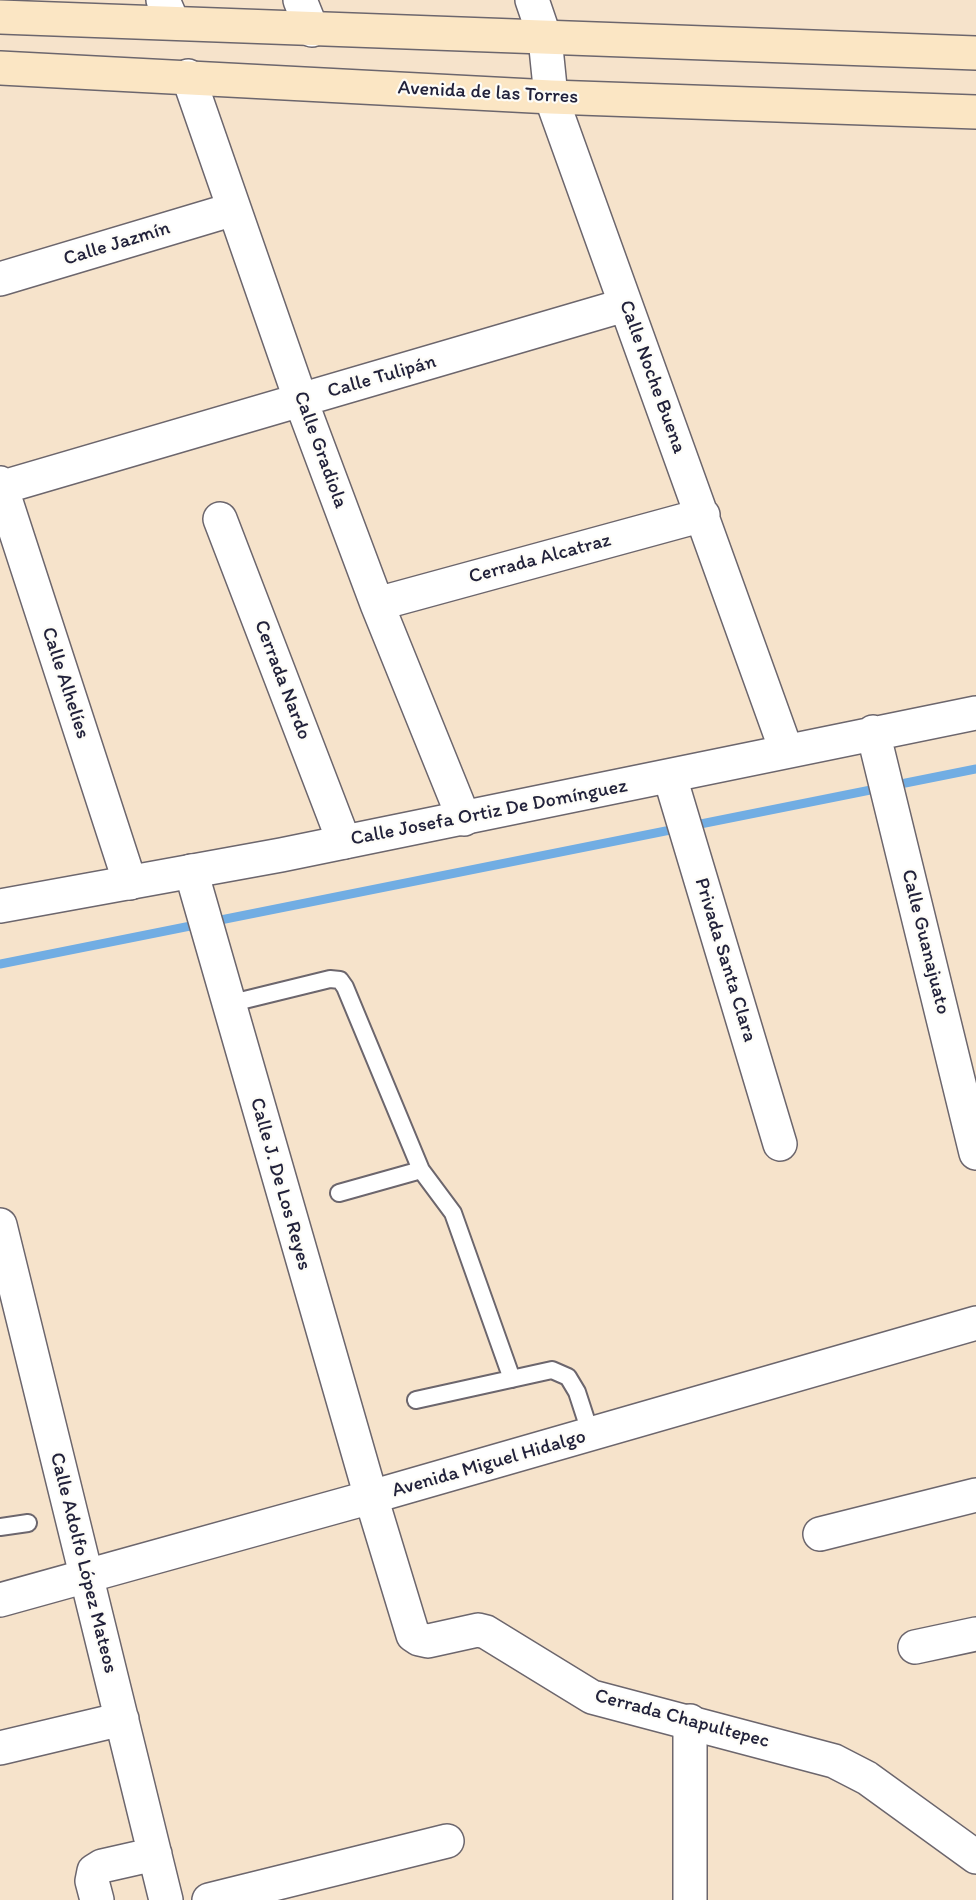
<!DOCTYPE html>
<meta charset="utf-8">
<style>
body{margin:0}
canvas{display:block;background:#f6e3cb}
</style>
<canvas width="976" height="1900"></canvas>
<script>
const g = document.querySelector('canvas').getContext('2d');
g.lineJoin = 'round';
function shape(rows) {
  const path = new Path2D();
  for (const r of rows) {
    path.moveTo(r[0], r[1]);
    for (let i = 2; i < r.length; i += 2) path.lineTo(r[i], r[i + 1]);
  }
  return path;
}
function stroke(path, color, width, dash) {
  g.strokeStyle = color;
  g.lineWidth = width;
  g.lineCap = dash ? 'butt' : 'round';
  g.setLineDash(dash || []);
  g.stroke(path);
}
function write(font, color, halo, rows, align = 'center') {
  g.font = font + ' Itim,sans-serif';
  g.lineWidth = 4.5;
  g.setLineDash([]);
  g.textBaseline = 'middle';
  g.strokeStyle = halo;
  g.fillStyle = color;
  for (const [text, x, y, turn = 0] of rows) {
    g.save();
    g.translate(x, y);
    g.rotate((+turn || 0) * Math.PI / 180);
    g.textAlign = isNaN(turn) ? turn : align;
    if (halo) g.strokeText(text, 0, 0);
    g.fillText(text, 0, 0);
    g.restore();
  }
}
const stream = shape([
 [0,964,976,769]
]);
const service = shape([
 [228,1004,330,979,340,980,345,987,421,1170,453,1213,512,1379],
 [339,1193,421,1170],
 [416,1400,552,1370,568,1377,577,1392,591,1435],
 [0,1527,28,1523]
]);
const minor = shape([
 [163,0,172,21],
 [300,0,312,30],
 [532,0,545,38,551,97,786,750],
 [188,76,301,401,377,604,464,819],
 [0,279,234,209],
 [0,483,130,883],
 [0,488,625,305],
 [220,519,344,842],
 [377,604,703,515],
 [670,777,780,1144],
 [191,871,371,1497,976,1323],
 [0,1225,166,1900],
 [820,1534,976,1495],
 [915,1647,976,1634],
 [0,1748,122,1719],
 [97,1900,92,1881,94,1871,102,1866,155,1854],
 [209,1900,447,1841],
 [690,1900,690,1721]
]);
const tertiary = shape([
 [873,732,976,1153],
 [0,906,281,855,976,713],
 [0,1600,371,1497,413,1635,419,1639,428,1641,478,1630,486,1632,592,1697,834,1761,867,1778,976,1857]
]);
const secondary = shape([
 [0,17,976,53],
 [0,68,551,97,976,112]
]);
const streetNames = [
 ["Avenida de las Torres",488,93,3],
 ["Calle Jazmín",117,244,-17],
 ["Calle Tulipán",382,377,-16],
 ["Calle Noche Buena",652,377,70],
 ["Calle Gradiola",320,450,70],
 ["Cerrada Alcatraz",540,559,-15],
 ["Cerrada Nardo",282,680,69],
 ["Calle Alhelíes",65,683,72],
 ["Calle Josefa Ortiz De Domínguez",489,813,-11],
 ["Calle Guanajuato",925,942,76],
 ["Privada Santa Clara",725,960,73],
 ["Calle J. De Los Reyes",280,1184,74],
 ["Avenida Miguel Hidalgo",489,1464,-16],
 ["Calle Adolfo López Mateos",83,1563,76],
 ["Cerrada Chapultepec",682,1719,15]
];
stroke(stream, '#71ade3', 9);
stroke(service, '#6c666d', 20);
stroke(minor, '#6c666d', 36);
stroke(tertiary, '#6c666d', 36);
stroke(secondary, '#6c666d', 36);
stroke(service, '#fff', 16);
stroke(minor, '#fff', 33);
stroke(tertiary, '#fff', 33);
stroke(secondary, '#fbe6c4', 33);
write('20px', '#22223b', '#fdfcf7', streetNames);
</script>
